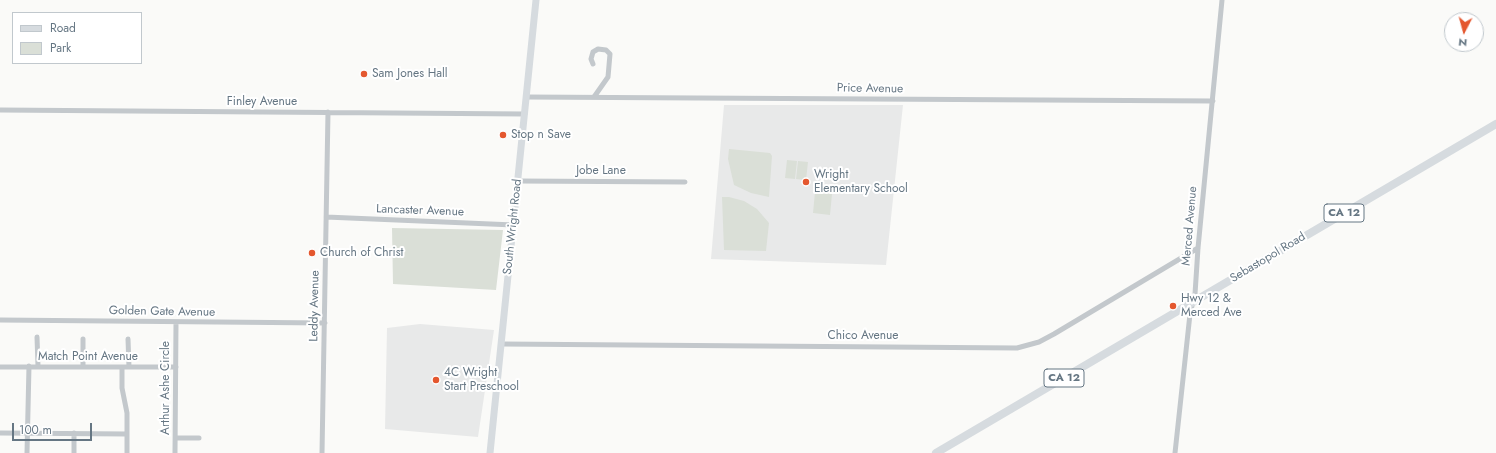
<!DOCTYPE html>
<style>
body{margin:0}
#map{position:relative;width:1496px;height:453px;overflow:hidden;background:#fafaf8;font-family:Jost,sans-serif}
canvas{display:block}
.legend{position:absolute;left:12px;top:12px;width:130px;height:52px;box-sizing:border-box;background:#fff;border:1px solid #c1c8cd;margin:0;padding:5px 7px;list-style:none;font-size:12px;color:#657683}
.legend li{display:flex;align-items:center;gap:8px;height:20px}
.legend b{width:20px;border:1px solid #c1c8cd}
.north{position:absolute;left:1444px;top:12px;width:40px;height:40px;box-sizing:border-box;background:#fff;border:1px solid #c1c8cd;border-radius:50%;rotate:186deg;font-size:11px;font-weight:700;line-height:16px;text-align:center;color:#657683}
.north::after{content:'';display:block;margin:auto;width:14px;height:18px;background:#e4572e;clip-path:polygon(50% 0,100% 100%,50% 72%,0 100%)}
.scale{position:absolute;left:12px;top:423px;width:80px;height:18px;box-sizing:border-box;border:2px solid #657683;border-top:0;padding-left:5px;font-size:12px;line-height:14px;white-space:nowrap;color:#657683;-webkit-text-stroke:3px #fff;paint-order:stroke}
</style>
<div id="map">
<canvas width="1496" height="453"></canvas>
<ul class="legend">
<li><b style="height:5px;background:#d6dbdf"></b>Road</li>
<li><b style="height:11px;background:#dadfd7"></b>Park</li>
</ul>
<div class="north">N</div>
<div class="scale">100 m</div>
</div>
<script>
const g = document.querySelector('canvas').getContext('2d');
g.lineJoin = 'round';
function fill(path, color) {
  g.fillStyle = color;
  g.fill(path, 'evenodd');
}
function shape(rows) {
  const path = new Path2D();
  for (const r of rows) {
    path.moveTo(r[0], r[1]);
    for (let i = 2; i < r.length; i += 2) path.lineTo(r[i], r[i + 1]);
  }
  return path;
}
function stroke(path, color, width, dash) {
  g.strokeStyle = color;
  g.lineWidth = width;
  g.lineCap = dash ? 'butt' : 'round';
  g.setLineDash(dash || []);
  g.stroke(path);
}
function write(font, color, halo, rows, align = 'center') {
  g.font = font + ' Jost,sans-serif';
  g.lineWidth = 4;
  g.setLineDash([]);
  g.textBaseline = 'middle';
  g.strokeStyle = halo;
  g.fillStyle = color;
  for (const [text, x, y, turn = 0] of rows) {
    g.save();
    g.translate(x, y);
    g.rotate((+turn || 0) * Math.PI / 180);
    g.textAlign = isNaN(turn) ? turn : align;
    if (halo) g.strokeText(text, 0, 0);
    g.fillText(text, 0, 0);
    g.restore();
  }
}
const built = shape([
 [724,105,903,105,886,265,711,259],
 [420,324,494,330,478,437,385,429,387,328]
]);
const green = shape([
 [729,149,770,153,772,156,769,197,751,193,734,185,728,159],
 [787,160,797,161,795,179,785,178],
 [798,161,808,162,806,180,796,179],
 [815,192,832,194,830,215,813,213],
 [722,197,729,197,744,201,757,209,769,223,766,251,724,250],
 [392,228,503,230,496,290,393,284]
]);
const minor = shape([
 [593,64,591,59,593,52,598,49,606,50,610,54,608,77,594,97],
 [526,97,1213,101],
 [0,110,525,114],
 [518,181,685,182],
 [326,217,514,225],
 [0,320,325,323],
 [37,337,38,366],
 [83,339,83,367],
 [128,339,129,367],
 [502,344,1017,348,1039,342,1054,334,1198,248],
 [0,367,176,367],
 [122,367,122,388,127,413,127,453],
 [0,433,127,434],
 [74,433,74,453],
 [176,438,199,438],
 [27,453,29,366],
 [175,453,176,323],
 [322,453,328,112],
 [1175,453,1190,314,1195,294,1198,248,1222,0]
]);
const secondary = shape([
 [490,453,536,0]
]);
const primary = shape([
 [936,453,1496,124]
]);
const markers = [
 [364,74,4,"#e4572e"],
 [503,135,4,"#e4572e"],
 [806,182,4,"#e4572e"],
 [312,253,4,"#e4572e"],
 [1173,306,4,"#e4572e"],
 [436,380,4,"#e4572e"]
];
const shields = [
 [1344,213,40],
 [1064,378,40]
];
const shieldNames = [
 ["CA 12",1344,213],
 ["CA 12",1064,378]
];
const poiNames = [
 ["Sam Jones Hall",372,74],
 ["Stop n Save",511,135],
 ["Wright",814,175],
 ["Elementary School",814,189],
 ["Church of Christ",320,253],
 ["Hwy 12 &",1181,299],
 ["Merced Ave",1181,313],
 ["4C Wright",444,373],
 ["Start Preschool",444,387]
];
const streetNames = [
 ["Price Avenue",870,89,1],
 ["Finley Avenue",262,102],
 ["Jobe Lane",601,171],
 ["Lancaster Avenue",420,211,2],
 ["Merced Avenue",1190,226,-85],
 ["South Wright Road",513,227,-84],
 ["Sebastopol Road",1268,258,-31],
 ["Leddy Avenue",315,306,-89],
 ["Golden Gate Avenue",162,312,1],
 ["Chico Avenue",863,336],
 ["Match Point Avenue",88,357],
 ["Arthur Ashe Circle",166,388,-90]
];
fill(built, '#e8e9e9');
fill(green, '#dadfd7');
stroke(minor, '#c3c8cc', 5);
stroke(secondary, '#d6dbdf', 7);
stroke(primary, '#d6dbdf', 8);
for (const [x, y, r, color] of markers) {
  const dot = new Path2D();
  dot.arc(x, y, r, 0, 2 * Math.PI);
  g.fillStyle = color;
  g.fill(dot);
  stroke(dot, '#fff', 1.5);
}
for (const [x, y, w] of shields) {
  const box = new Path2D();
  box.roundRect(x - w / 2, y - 9, w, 18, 3);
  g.fillStyle = '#fff';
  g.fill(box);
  stroke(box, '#657683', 1);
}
write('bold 11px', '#657683', null, shieldNames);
write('12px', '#657683', '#fff', poiNames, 'left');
write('12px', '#657683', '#fff', streetNames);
</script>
